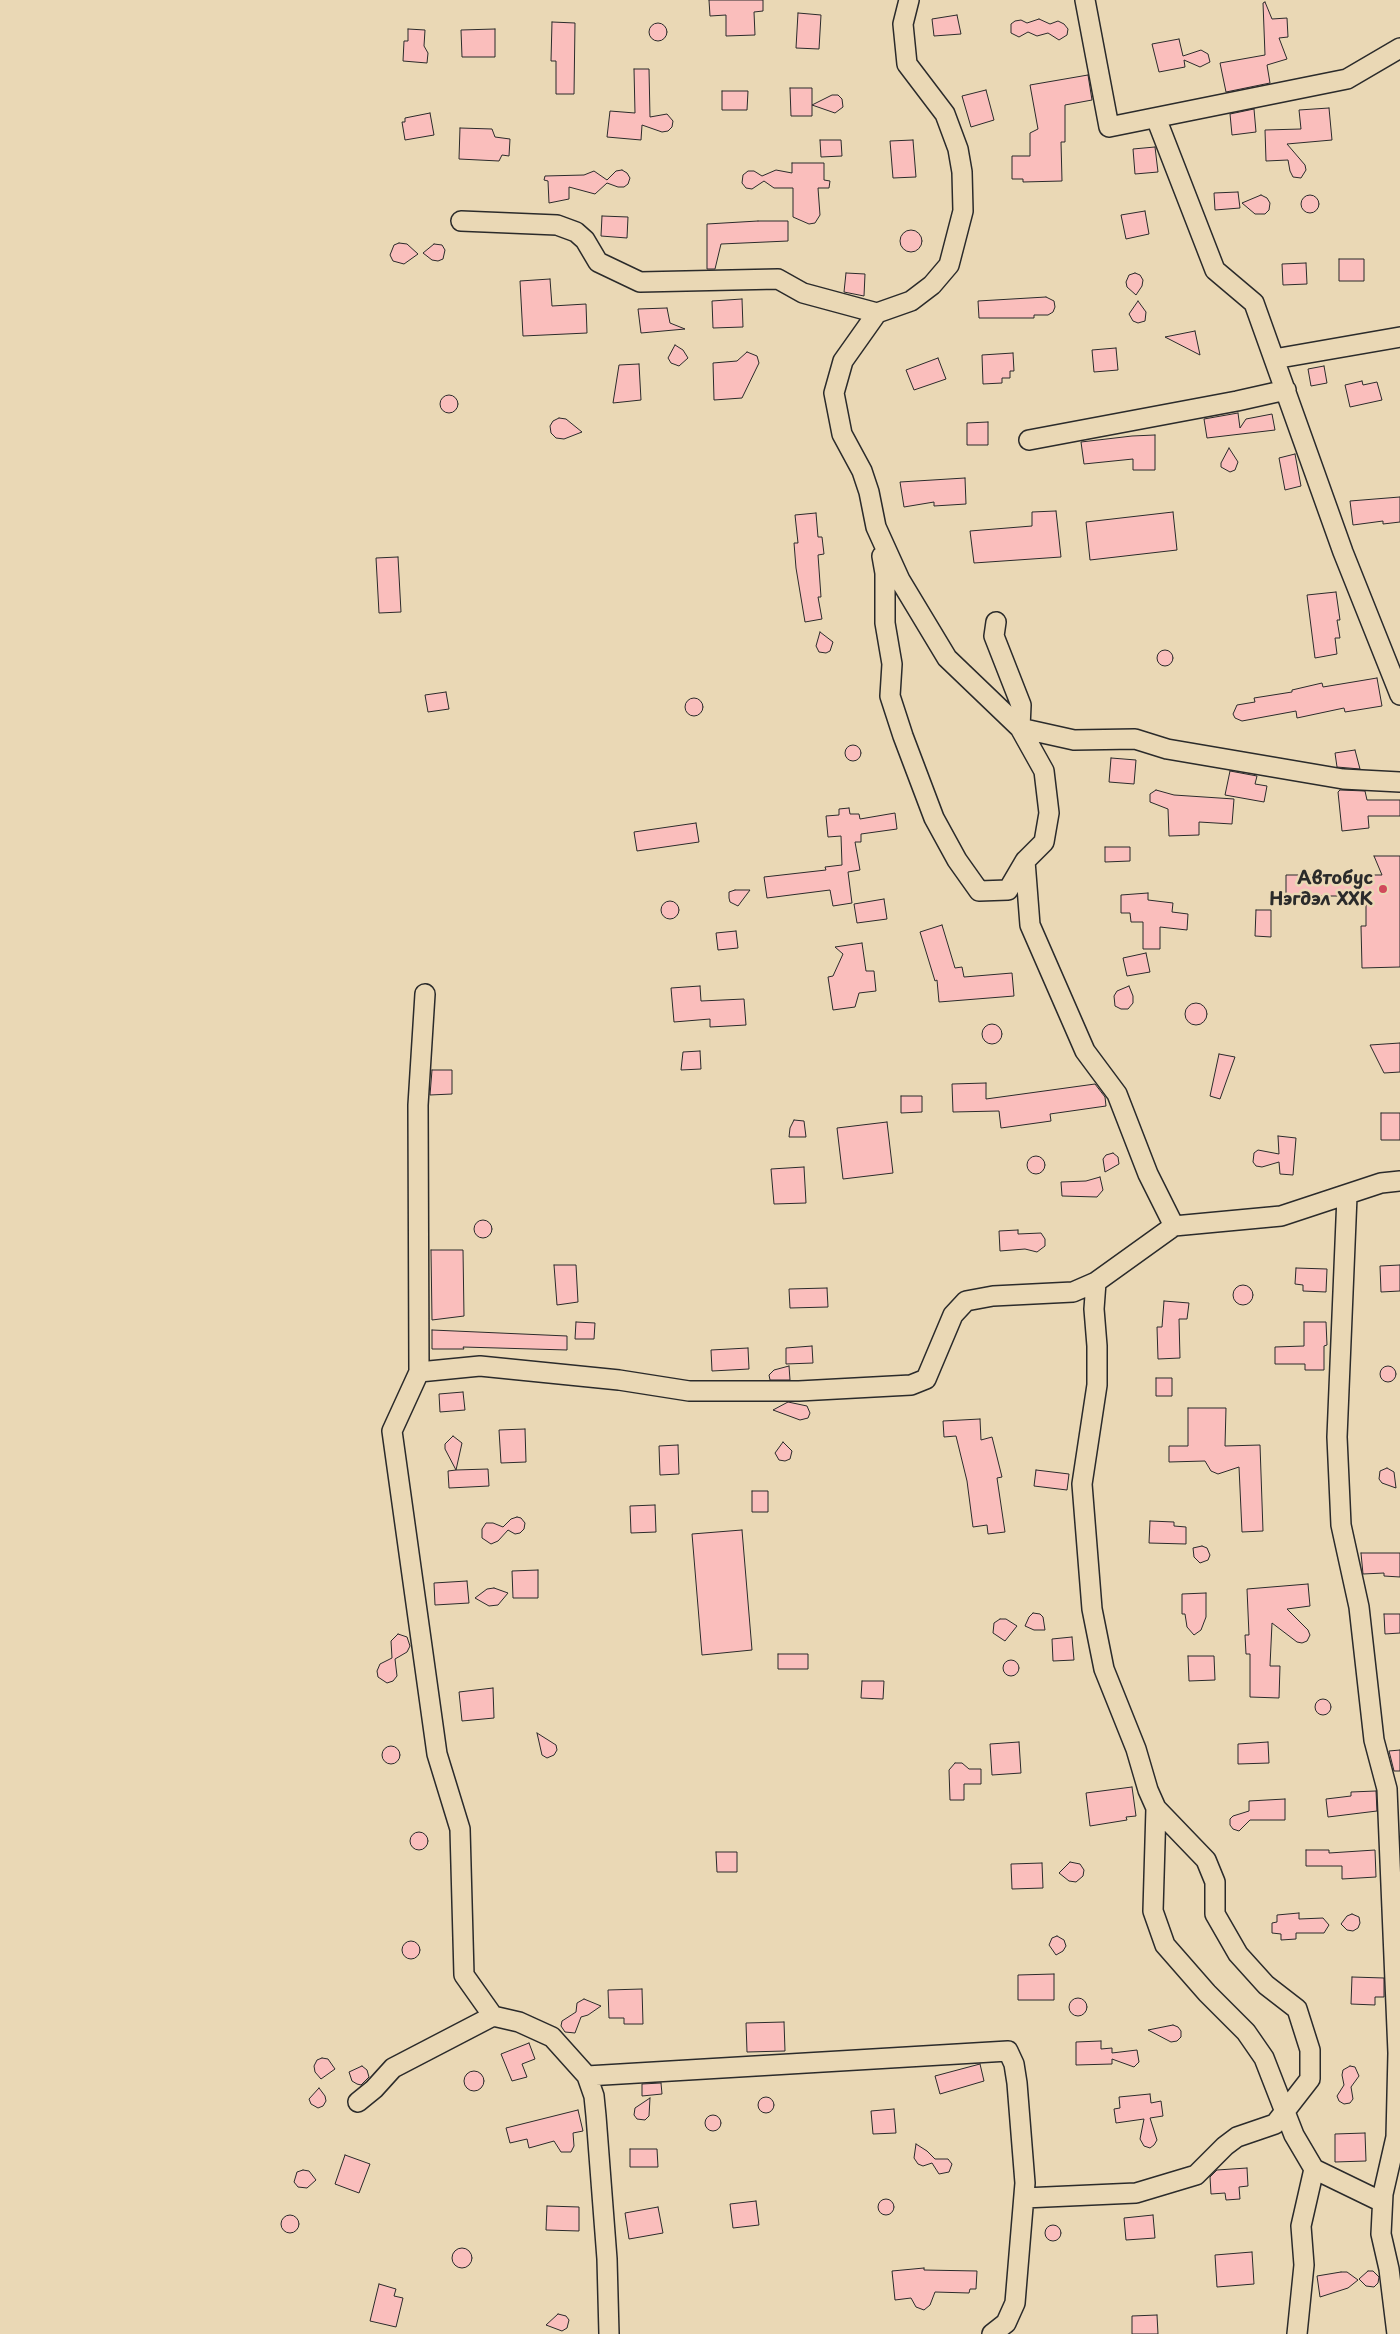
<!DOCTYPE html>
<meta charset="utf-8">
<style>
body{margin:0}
canvas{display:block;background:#ead8b5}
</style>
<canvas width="1400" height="2334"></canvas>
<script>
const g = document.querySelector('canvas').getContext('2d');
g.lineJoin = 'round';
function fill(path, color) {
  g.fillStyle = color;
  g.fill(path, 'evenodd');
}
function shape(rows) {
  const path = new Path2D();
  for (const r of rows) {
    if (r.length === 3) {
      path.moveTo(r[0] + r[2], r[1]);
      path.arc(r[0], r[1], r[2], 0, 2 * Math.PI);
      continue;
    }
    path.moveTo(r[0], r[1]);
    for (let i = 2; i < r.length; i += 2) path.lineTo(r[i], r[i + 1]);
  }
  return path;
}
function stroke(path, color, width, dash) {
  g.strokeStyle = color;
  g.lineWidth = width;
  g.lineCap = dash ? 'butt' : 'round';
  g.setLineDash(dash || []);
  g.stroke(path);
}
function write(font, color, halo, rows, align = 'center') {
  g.font = font + ' "Playpen Sans",sans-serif';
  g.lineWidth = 5;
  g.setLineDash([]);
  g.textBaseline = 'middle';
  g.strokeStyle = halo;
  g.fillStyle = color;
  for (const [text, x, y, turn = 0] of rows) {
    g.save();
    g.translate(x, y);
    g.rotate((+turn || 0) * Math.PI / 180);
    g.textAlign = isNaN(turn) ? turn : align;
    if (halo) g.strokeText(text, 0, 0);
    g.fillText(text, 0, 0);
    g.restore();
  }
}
const building = shape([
 [709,0,763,0,763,11,754,12,755,35,726,36,726,15,710,16,709,0],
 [1265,2,1272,19,1287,18,1288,37,1279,38,1287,59,1267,65,1270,83,1226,92,1220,63,1265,55,1263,3,1265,2],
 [798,13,821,15,819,49,796,48,798,13],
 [957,15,961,34,934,36,932,19,957,15],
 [1039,19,1050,24,1058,21,1064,24,1068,29,1067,35,1059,40,1048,33,1037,36,1028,32,1019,37,1011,33,1011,24,1015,21,1021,20,1027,23,1039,19],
 [552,22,575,23,574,94,556,94,556,61,551,61,552,22],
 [658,32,9],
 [408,29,425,30,424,46,428,53,427,63,403,61,404,41,408,41,408,29],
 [495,29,495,57,462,57,461,30,495,29],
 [1179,39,1183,56,1201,50,1208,54,1210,62,1200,67,1184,60,1185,67,1159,72,1152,44,1179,39],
 [634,69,649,69,650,117,667,114,673,121,672,127,668,131,662,132,642,125,641,140,607,137,610,111,635,113,634,69],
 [1088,75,1092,100,1065,105,1065,142,1061,142,1062,181,1023,182,1023,179,1012,179,1012,156,1030,156,1030,133,1038,129,1030,85,1088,75],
 [790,88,812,88,812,105,832,95,838,95,842,99,843,107,835,113,812,105,812,116,791,116,790,88],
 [986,90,994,120,971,127,962,96,986,90],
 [722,91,748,91,747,110,722,110,722,91],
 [1329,108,1332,140,1287,144,1305,165,1306,170,1301,178,1293,177,1290,171,1288,160,1266,161,1265,130,1301,129,1299,110,1329,108],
 [1254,109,1256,132,1232,135,1230,114,1254,109],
 [430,113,434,135,405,140,402,122,405,122,405,118,430,113],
 [460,128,492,129,495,137,510,139,509,156,502,155,499,161,459,159,460,128],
 [820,140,841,140,842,156,821,157,820,140],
 [913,140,916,177,893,178,890,141,913,140],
 [1155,147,1158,172,1135,174,1133,149,1155,147],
 [792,163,824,163,824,180,830,181,829,188,818,188,820,215,815,223,809,224,793,217,793,188,774,188,764,181,752,189,746,188,742,183,743,175,748,171,754,171,762,176,776,170,792,173,792,163],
 [622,170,627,173,630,178,628,184,624,187,618,187,607,183,595,194,569,187,569,199,549,203,548,181,544,180,545,176,584,175,594,171,607,180,616,171,622,170],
 [1238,192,1240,208,1215,210,1214,193,1238,192],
 [1261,195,1267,198,1270,203,1269,210,1265,214,1255,214,1242,203,1261,195],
 [1310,204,9],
 [1145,211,1149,234,1126,239,1121,215,1145,211],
 [602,216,628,217,627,238,601,236,602,216],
 [758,221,788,221,788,241,721,244,715,269,707,269,707,224,758,221],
 [911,241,11],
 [399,243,407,244,418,254,404,264,393,261,390,255,394,245,399,243],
 [434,244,442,245,445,250,443,259,438,261,432,260,423,253,434,244],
 [1339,259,1364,259,1364,281,1339,281,1339,259],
 [1306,263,1307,284,1283,285,1282,264,1306,263],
 [846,273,865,274,864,296,844,292,846,273],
 [1135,273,1140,275,1143,280,1142,286,1136,295,1127,287,1126,282,1129,275,1135,273],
 [550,279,552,306,586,304,587,333,523,336,520,281,550,279],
 [1046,297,1054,301,1055,307,1053,312,1048,315,1034,315,1034,318,979,318,978,301,1046,297],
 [742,299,743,327,713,328,712,301,742,299],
 [1138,301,1146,312,1145,321,1138,323,1133,321,1129,314,1138,301],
 [667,308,670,323,685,329,641,333,638,309,667,308],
 [1195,331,1200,355,1165,337,1195,331],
 [675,345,683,350,688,358,679,366,671,363,668,358,675,345],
 [1116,348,1118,370,1094,372,1092,350,1116,348],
 [747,352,757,356,759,363,742,398,714,400,713,363,737,361,747,352],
 [1013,353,1014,371,1010,371,1010,378,1002,378,1002,383,983,384,982,355,1013,353],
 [938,358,946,379,914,390,906,370,938,358],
 [639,364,641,400,613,403,619,365,639,364],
 [1324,366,1327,383,1311,386,1308,369,1324,366],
 [1362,381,1363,385,1377,382,1382,400,1350,407,1345,385,1362,381],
 [449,404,9],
 [1238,413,1240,428,1246,419,1272,414,1275,430,1207,438,1204,419,1238,413],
 [559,418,566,419,582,432,564,439,556,438,551,433,550,426,553,421,559,418],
 [988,422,988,445,967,445,967,423,988,422],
 [1155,435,1155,470,1133,470,1133,459,1084,464,1081,442,1132,436,1155,435],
 [1229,448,1238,462,1235,470,1230,472,1221,467,1221,463,1229,448],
 [1295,454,1301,486,1285,490,1279,458,1295,454],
 [965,478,966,504,934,506,934,502,904,507,900,482,965,478],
 [1400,497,1400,522,1383,524,1383,521,1353,525,1350,501,1400,497],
 [1056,511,1061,557,974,563,970,531,1032,526,1032,512,1056,511],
 [1173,512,1177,550,1090,560,1086,522,1173,512],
 [816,513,818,537,822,537,824,554,818,555,821,597,818,597,822,619,805,622,796,568,794,543,798,543,795,515,816,513],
 [398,557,401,612,379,613,376,558,398,557],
 [1336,592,1340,620,1337,620,1340,638,1335,638,1337,654,1315,658,1307,595,1336,592],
 [820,632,833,642,830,651,826,653,819,652,816,646,820,632],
 [1165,658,8],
 [1377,678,1382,706,1345,712,1344,708,1297,718,1296,711,1242,721,1235,718,1233,714,1237,705,1255,702,1254,698,1292,692,1292,690,1322,683,1323,687,1377,678],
 [446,692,449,709,428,712,425,695,446,692],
 [694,707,9],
 [853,753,8],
 [1355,750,1360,769,1337,767,1335,753,1355,750],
 [1111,758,1136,760,1134,784,1109,782,1111,758],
 [1230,771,1257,776,1255,784,1267,786,1264,802,1225,795,1230,771],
 [1156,790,1174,795,1234,799,1232,824,1199,822,1199,835,1169,836,1168,809,1150,802,1150,794,1156,790],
 [1340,790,1365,791,1367,800,1400,800,1400,816,1368,816,1369,828,1342,831,1338,792,1340,790],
 [849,808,850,814,859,814,860,819,895,813,897,829,861,834,861,842,855,842,860,870,848,872,852,903,833,906,830,890,767,898,764,877,826,870,825,867,842,865,841,836,828,837,826,816,839,815,839,809,849,808],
 [696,823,699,842,637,851,634,832,696,823],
 [1105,847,1130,847,1130,861,1105,862,1105,847],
 [1374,856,1400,856,1400,967,1362,968,1361,926,1366,926,1366,896,1286,896,1286,875,1382,875,1374,856],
 [735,890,750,890,738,906,730,902,729,898,729,892,735,890],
 [1148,893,1148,900,1173,903,1172,912,1188,914,1187,930,1160,927,1160,949,1143,949,1143,922,1131,922,1130,913,1121,913,1121,895,1148,893],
 [884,899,887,919,857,923,854,904,884,899],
 [670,910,9],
 [1256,910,1271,910,1271,937,1255,936,1256,910],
 [942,925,955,968,962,967,964,977,1012,973,1014,996,939,1002,937,980,935,981,920,932,942,925],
 [736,931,738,948,718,950,716,933,736,931],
 [862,943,866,971,874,971,876,991,859,993,855,1007,833,1010,828,977,833,976,843,954,835,947,862,943],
 [1146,953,1150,972,1127,976,1123,958,1146,953],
 [700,986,701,1001,744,999,746,1025,710,1027,710,1019,674,1022,671,988,700,986],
 [1129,986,1133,996,1133,1003,1128,1009,1121,1009,1115,1006,1114,996,1117,991,1129,986],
 [1196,1014,11],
 [992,1034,10],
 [1400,1043,1400,1072,1384,1073,1370,1045,1400,1043],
 [700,1051,701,1069,681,1070,683,1052,700,1051],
 [1219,1054,1235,1057,1220,1099,1210,1096,1219,1054],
 [432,1070,452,1070,452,1094,430,1095,432,1070],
 [986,1083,986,1099,1095,1084,1105,1097,1106,1106,1050,1114,1051,1121,1001,1128,999,1111,953,1112,952,1084,986,1083],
 [901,1096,922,1096,922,1112,901,1113,901,1096],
 [1381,1113,1400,1113,1400,1140,1381,1140,1381,1113],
 [794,1120,804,1121,806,1137,789,1137,790,1128,794,1120],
 [887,1122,893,1173,843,1179,837,1128,887,1122],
 [1278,1136,1296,1138,1293,1175,1280,1174,1279,1162,1262,1167,1256,1166,1253,1162,1254,1153,1258,1150,1279,1154,1278,1136],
 [1113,1153,1118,1157,1119,1164,1105,1172,1103,1159,1106,1155,1113,1153],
 [1036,1165,9],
 [804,1167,806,1203,774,1204,771,1169,804,1167],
 [1100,1177,1103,1190,1097,1197,1062,1196,1061,1182,1086,1181,1100,1177],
 [483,1229,9],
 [1018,1230,1018,1234,1041,1233,1045,1239,1045,1246,1037,1252,1025,1249,1000,1251,999,1231,1018,1230],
 [431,1250,463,1250,464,1316,432,1320,431,1250],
 [554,1265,576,1265,578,1302,557,1305,554,1265],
 [1400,1265,1400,1291,1381,1292,1380,1266,1400,1265],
 [1296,1268,1327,1269,1326,1292,1303,1291,1303,1285,1295,1284,1296,1268],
 [1243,1295,10],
 [827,1288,828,1307,790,1308,789,1289,827,1288],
 [1164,1301,1189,1303,1187,1319,1179,1319,1180,1358,1158,1359,1157,1327,1162,1327,1164,1301],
 [576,1322,595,1323,594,1339,575,1339,576,1322],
 [1304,1322,1326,1322,1327,1345,1324,1346,1324,1370,1305,1370,1305,1364,1275,1364,1275,1347,1304,1346,1304,1322],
 [432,1330,567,1336,567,1350,463,1347,464,1349,432,1349,432,1330],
 [812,1346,813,1363,786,1364,786,1348,812,1346],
 [748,1348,749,1369,712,1371,711,1350,748,1348],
 [1388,1374,8],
 [789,1366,790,1380,770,1380,769,1375,774,1370,789,1366],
 [1156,1378,1172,1378,1172,1396,1156,1396,1156,1378],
 [463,1392,465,1410,440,1412,439,1394,463,1392],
 [788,1402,807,1406,810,1413,808,1418,800,1420,773,1410,788,1402],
 [1188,1408,1226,1408,1225,1446,1260,1445,1263,1531,1242,1532,1239,1467,1218,1474,1211,1471,1205,1461,1169,1462,1169,1446,1188,1446,1188,1408],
 [980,1419,981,1440,992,1437,1002,1477,997,1478,1005,1532,988,1534,987,1525,973,1527,967,1481,956,1436,944,1437,943,1421,980,1419],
 [525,1429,526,1462,501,1463,499,1430,525,1429],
 [453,1436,462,1443,456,1470,488,1469,489,1486,449,1488,448,1471,456,1470,445,1449,445,1444,453,1436],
 [783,1442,792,1451,790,1459,785,1461,779,1460,775,1453,783,1442],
 [678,1445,679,1474,660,1475,659,1446,678,1445],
 [1387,1468,1394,1472,1396,1488,1382,1483,1379,1479,1380,1471,1387,1468],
 [1036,1470,1069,1474,1067,1490,1034,1486,1036,1470],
 [752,1491,768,1491,768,1512,752,1512,752,1491],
 [655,1505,656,1532,631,1533,630,1506,655,1505],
 [517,1517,521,1518,525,1523,524,1529,520,1533,515,1534,508,1530,498,1541,491,1544,482,1538,482,1529,486,1523,493,1523,503,1527,511,1519,517,1517],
 [1150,1521,1174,1522,1174,1526,1186,1527,1186,1544,1149,1543,1150,1521],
 [742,1530,752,1650,702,1655,692,1534,742,1530],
 [1202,1546,1207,1548,1210,1555,1208,1560,1200,1563,1194,1557,1193,1548,1202,1546],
 [1361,1553,1400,1553,1400,1577,1384,1576,1384,1573,1363,1574,1361,1553],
 [538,1570,538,1598,513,1598,512,1571,538,1570],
 [467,1581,469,1603,435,1605,434,1583,467,1581],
 [1308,1584,1310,1606,1287,1609,1308,1630,1310,1635,1307,1641,1302,1643,1297,1642,1272,1623,1270,1666,1280,1666,1279,1698,1250,1697,1250,1654,1246,1654,1245,1635,1249,1635,1247,1589,1308,1584],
 [494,1588,508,1593,498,1605,489,1606,475,1598,487,1589,494,1588],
 [1206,1593,1206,1617,1201,1630,1194,1635,1187,1627,1185,1614,1182,1614,1182,1594,1206,1593],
 [1033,1613,1040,1614,1043,1617,1045,1630,1034,1630,1025,1626,1029,1617,1033,1613],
 [1384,1614,1400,1614,1400,1633,1385,1634,1384,1614],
 [1000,1619,1006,1619,1017,1626,1005,1641,993,1633,994,1623,1000,1619],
 [398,1634,407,1637,410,1646,407,1652,395,1659,397,1676,393,1681,387,1683,378,1677,377,1671,380,1664,392,1658,391,1641,398,1634],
 [1072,1637,1074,1660,1053,1661,1052,1639,1072,1637],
 [778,1654,808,1654,808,1669,778,1669,778,1654],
 [1188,1656,1214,1656,1215,1680,1189,1681,1188,1656],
 [1011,1668,8],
 [862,1681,884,1681,883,1699,861,1698,862,1681],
 [493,1688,494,1718,462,1721,459,1692,493,1688],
 [1323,1707,8],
 [537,1733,556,1745,557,1750,554,1755,547,1758,542,1755,537,1733],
 [1019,1742,1021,1773,992,1775,990,1744,1019,1742],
 [1268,1742,1269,1763,1238,1764,1238,1744,1268,1742],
 [391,1755,9],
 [1400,1750,1400,1771,1394,1771,1389,1751,1400,1750],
 [955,1763,962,1763,969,1769,981,1769,981,1784,964,1784,964,1800,950,1800,949,1770,955,1763],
 [1132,1787,1136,1816,1126,1817,1127,1820,1090,1826,1086,1793,1132,1787],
 [1376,1791,1377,1811,1328,1817,1326,1799,1351,1796,1351,1792,1376,1791],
 [1285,1799,1285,1820,1250,1820,1239,1831,1233,1829,1230,1825,1230,1819,1233,1816,1249,1811,1249,1801,1285,1799],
 [419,1841,9],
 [1306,1850,1329,1850,1329,1853,1375,1850,1376,1877,1342,1879,1342,1866,1306,1866,1306,1850],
 [716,1852,737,1852,737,1872,717,1872,716,1852],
 [1070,1862,1080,1864,1084,1870,1083,1876,1076,1882,1069,1881,1059,1873,1070,1862],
 [1042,1863,1043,1888,1012,1889,1011,1864,1042,1863],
 [1299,1913,1299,1919,1323,1918,1329,1925,1324,1933,1296,1933,1296,1939,1281,1940,1281,1934,1272,1933,1272,1923,1277,1922,1277,1915,1299,1913],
 [1352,1914,1359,1917,1360,1923,1358,1928,1353,1931,1347,1930,1341,1924,1347,1916,1352,1914],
 [1057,1936,1064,1940,1066,1946,1063,1951,1056,1955,1049,1945,1052,1938,1057,1936],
 [411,1950,9],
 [1054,1974,1054,2000,1018,2000,1018,1975,1054,1974],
 [1352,1977,1384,1978,1384,1997,1375,1997,1375,2005,1351,2004,1352,1977],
 [642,1989,643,2024,624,2024,624,2018,609,2018,608,1990,642,1989],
 [1078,2007,9],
 [584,1999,601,2006,588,2015,581,2017,575,2033,565,2032,561,2026,562,2021,576,2012,577,2003,584,1999],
 [784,2022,785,2051,747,2052,746,2023,784,2022],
 [1173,2025,1178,2027,1181,2031,1181,2037,1177,2041,1171,2042,1148,2030,1173,2025],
 [1101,2041,1101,2049,1112,2048,1112,2053,1137,2050,1139,2062,1134,2067,1112,2059,1112,2064,1076,2065,1076,2042,1101,2041],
 [529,2043,535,2059,522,2064,527,2077,512,2081,501,2054,529,2043],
 [322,2058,328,2059,335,2069,321,2079,315,2072,314,2066,317,2060,322,2058],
 [980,2064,984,2081,940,2094,935,2076,980,2064],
 [362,2066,367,2070,369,2077,361,2085,357,2084,352,2081,349,2072,362,2066],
 [1350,2066,1355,2067,1359,2076,1351,2087,1353,2099,1350,2103,1344,2104,1339,2101,1337,2096,1344,2085,1342,2075,1343,2070,1350,2066],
 [474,2081,10],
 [661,2083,662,2094,642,2096,642,2084,661,2083],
 [319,2088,325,2096,326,2101,323,2106,318,2108,311,2104,309,2099,319,2088],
 [1150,2094,1151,2103,1161,2101,1163,2116,1150,2118,1157,2140,1154,2145,1150,2148,1144,2146,1140,2139,1144,2119,1116,2123,1114,2109,1120,2108,1119,2097,1150,2094],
 [766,2105,8],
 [650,2098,649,2116,645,2120,637,2119,634,2115,635,2108,650,2098],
 [894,2109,896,2133,873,2134,871,2111,894,2109],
 [578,2110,583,2131,573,2133,574,2146,571,2152,561,2152,554,2141,529,2148,527,2139,510,2143,506,2128,578,2110],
 [713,2123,8],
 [1365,2133,1366,2161,1335,2162,1335,2134,1365,2133],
 [916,2144,927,2151,935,2159,948,2159,952,2164,949,2172,939,2174,932,2163,923,2166,918,2164,914,2158,916,2144],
 [630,2149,657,2149,658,2167,630,2167,630,2149],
 [345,2155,370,2164,359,2193,335,2184,345,2155],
 [1247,2168,1248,2186,1239,2187,1240,2199,1226,2200,1225,2193,1211,2194,1210,2177,1217,2170,1247,2168],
 [303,2170,309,2171,316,2180,307,2188,298,2187,294,2182,297,2172,303,2170],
 [886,2207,8],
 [756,2201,759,2225,733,2228,730,2204,756,2201],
 [547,2206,579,2207,579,2231,546,2230,547,2206],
 [658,2207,663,2233,629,2239,625,2213,658,2207],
 [290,2224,9],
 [1153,2215,1155,2238,1126,2240,1124,2218,1153,2215],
 [1053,2233,8],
 [462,2258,10],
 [1252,2252,1254,2284,1217,2287,1215,2255,1252,2252],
 [924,2268,924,2270,977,2271,976,2289,970,2289,969,2293,935,2292,930,2305,924,2310,916,2307,911,2298,895,2300,892,2271,924,2268],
 [1368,2271,1373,2271,1379,2277,1378,2283,1374,2287,1366,2286,1359,2279,1368,2271],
 [1341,2272,1347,2272,1358,2280,1348,2288,1320,2297,1317,2276,1341,2272],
 [379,2284,396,2289,394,2296,403,2298,396,2327,370,2321,379,2284],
 [558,2314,566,2316,569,2320,567,2328,562,2331,546,2325,558,2314],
 [1157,2315,1158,2334,1132,2334,1132,2316,1157,2315]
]);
const street = shape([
 [1085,0,1109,127,1347,79,1400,48],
 [1156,118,1215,270,1254,303,1343,552,1400,695],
 [461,221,557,225,576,232,585,240,598,262,640,282,778,279,803,293,877,313,911,301,932,285,949,265,963,211,962,172,958,149,945,114,907,64,903,24,909,0],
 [877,313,843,361,834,393,842,434,862,471,869,492,876,527,900,580,947,658,1020,728,1044,771,1049,813,1044,842,1025,861,1030,925,1085,1051,1117,1094,1148,1174,1174,1226],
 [1274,359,1400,337],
 [1029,440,1237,401,1286,390],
 [882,556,885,573,885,623,892,664,890,696,903,736,934,818,957,860,979,891,1008,890,1025,861],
 [996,622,994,636,1021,705,1020,728,1074,740,1135,739,1167,749,1343,779,1400,782],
 [425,994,418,1105,419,1372,392,1431,437,1754,460,1829,464,1975,493,2016,519,2022,552,2037,587,2076,594,2096,596,2116,607,2259,609,2334],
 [1347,1196,1337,1437,1341,1525,1359,1607,1374,1740,1387,1789,1398,2053,1396,2137,1383,2194,1381,2234,1389,2269,1397,2334],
 [1096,1282,1094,1309,1097,1346,1097,1385,1082,1484,1092,1609,1104,1669,1136,1749,1148,1790,1156,1808,1153,1911,1165,1945,1207,1993,1246,2032,1264,2058,1294,2135,1314,2169,1382,2202],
 [419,1372,480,1366,619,1380,689,1391,799,1391,911,1385,926,1379,953,1315,966,1301,993,1296,1073,1292,1096,1282,1174,1226,1281,1216,1381,1183,1400,1181],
 [587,2076,1008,2051,1014,2064,1017,2083,1025,2183,1015,2303,1006,2323,992,2334],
 [358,2102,374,2089,393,2068,493,2016],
 [1024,2198,1136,2193,1196,2175,1225,2146,1237,2137,1275,2124,1310,2079,1310,2050,1297,2009,1266,1985,1238,1954,1215,1914,1215,1882,1206,1860,1156,1808],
 [1297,2334,1304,2265,1301,2226,1314,2169]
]);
const markers = [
 [1383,889,5,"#d1495b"]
];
const poiNames = [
 ["Автобус",1373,879],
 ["Нэгдэл ХХК",1373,900]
];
fill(building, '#fabebc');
stroke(building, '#2b2b2b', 1);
stroke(street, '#2b2b2b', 22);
stroke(street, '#ead8b5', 19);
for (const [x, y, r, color] of markers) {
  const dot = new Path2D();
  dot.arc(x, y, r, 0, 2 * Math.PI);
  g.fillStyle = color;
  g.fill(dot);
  stroke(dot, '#ead8b5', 2);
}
write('bold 18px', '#2b2b2b', '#ead8b5', poiNames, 'right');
</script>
